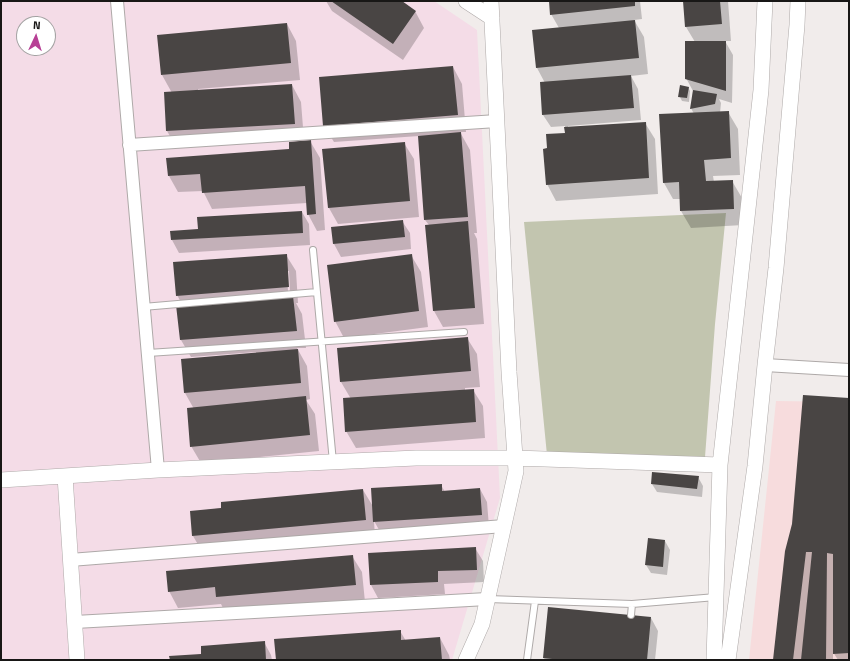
<!DOCTYPE html>
<style>
body{margin:0}
#map{position:relative;width:850px;height:661px;overflow:hidden;background:#f1eceb;font-family:"Titillium Web",sans-serif}
canvas{display:block}
.frame{position:absolute;inset:0;border:2px solid #181716;pointer-events:none}
.north{position:absolute;left:16px;top:16px;width:40px;height:40px;box-sizing:border-box;background:#fff;border:1px solid #a3a2a2;border-radius:50%;rotate:4deg;font-size:11px;font-weight:700;line-height:16px;text-align:center;color:#181716}
.north::after{content:'';display:block;margin:auto;width:14px;height:18px;background:#b74095;clip-path:polygon(50% 0,100% 100%,50% 72%,0 100%)}
</style>
<div id="map">
<canvas width="850" height="661"></canvas>
<div class="frame"></div>
<div class="north">N</div>
</div>
<script>
const g = document.querySelector('canvas').getContext('2d');
g.lineJoin = 'round';
function fill(path, color) {
  g.fillStyle = color;
  g.fill(path, 'evenodd');
}
function shape(rows) {
  const path = new Path2D();
  for (const r of rows) {
    path.moveTo(r[0], r[1]);
    for (let i = 2; i < r.length; i += 2) path.lineTo(r[i], r[i + 1]);
  }
  return path;
}
function stroke(path, color, width, dash) {
  g.strokeStyle = color;
  g.lineWidth = width;
  g.lineCap = dash ? 'butt' : 'round';
  g.setLineDash(dash || []);
  g.stroke(path);
}
const commercial = shape([
 [1,1,434,1,477,30,500,498,452,660,1,660],
 [24,24,48,24,48,48,24,48]
]);
const industrial = shape([
 [776,401,849,402,849,660,749,660]
]);
const green = shape([
 [726,213,715,324,705,457,547,455,524,222]
]);
const shadow = shape([
 [326,1,400,1,415,11,424,28,403,60,332,11],
 [550,1,640,1,642,19,634,20,644,37,648,74,631,76,638,89,641,120,568,126,568,128,645,123,655,139,658,194,556,201,547,184,548,149,566,134,565,126,551,127,543,115,545,83,537,68,533,31,559,28,551,14],
 [684,1,728,1,731,41,725,41,733,55,732,103,719,99,721,103,720,113,728,112,738,129,740,175,713,176,714,182,732,181,742,198,743,225,691,228,681,211,681,199,673,199,664,183,694,114,691,108,693,91,686,78,695,42,686,27],
 [287,24,296,41,300,80,198,89,198,91,292,85,301,102,304,140,177,148,167,131,165,93,172,93,162,75],
 [453,67,462,84,466,132,460,132,470,150,477,233,474,233,477,239,484,324,443,327,434,311,429,225,425,220,419,136,334,142,324,126],
 [688,87,690,91,689,102,682,101,680,97],
 [310,141,320,158,325,230,317,231,308,214,307,203,212,209,203,191,178,192,169,176,291,150],
 [404,143,414,159,419,217,338,224,329,208],
 [302,212,309,224,310,245,179,253,172,240,199,230],
 [402,221,410,233,411,249,341,257,334,244,332,228],
 [286,255,296,271,298,303,296,303,302,314,306,348,297,348,307,366,310,399,306,400,315,414,319,451,201,463,191,446,194,409,185,393,256,353,256,352,191,357,181,340,177,306,183,306,177,295],
 [287,271,289,271,290,292,288,292],
 [411,255,421,272,428,327,344,338,335,321],
 [467,338,477,354,480,387,465,388,465,390,473,390,483,406,485,438,356,448,346,431,351,399,341,382],
 [849,399,849,660,838,660,833,652,833,660,774,660],
 [698,477,703,486,702,497,657,492,652,484],
 [441,485,445,492,480,489,487,502,489,527,382,535,374,521,375,537,203,553,193,536,191,512,363,490,374,508],
 [665,541,670,550,667,575,651,573,646,565],
 [475,548,483,561,484,582,444,584,445,594,378,598,371,585],
 [352,556,362,572,365,602,226,614,221,604,178,608,169,591],
 [651,618,658,631,655,660,545,660,544,658],
 [400,631,406,641,440,638,449,655,450,660,277,660],
 [264,642,271,655,272,660,171,660]
]);
const building = shape([
 [331,1,402,1,416,11,393,44],
 [549,1,635,1,635,6,550,15],
 [683,1,720,1,722,24,685,27],
 [635,20,639,58,536,68,532,30],
 [287,23,291,63,161,75,157,35],
 [685,41,726,41,726,91,685,79],
 [453,66,458,115,323,126,319,77],
 [631,75,634,108,542,115,540,82],
 [292,84,295,124,166,131,164,92],
 [680,85,689,87,687,98,678,97],
 [693,90,717,94,715,104,690,109],
 [729,111,731,158,704,160,706,181,733,180,734,209,680,211,679,182,663,183,659,114],
 [646,122,649,178,546,185,543,149,547,148,546,134,565,133,564,127],
 [461,132,468,217,424,220,418,136],
 [311,140,316,214,307,215,305,186,202,193,200,174,168,176,166,158,289,149,289,142],
 [405,142,410,201,328,208,322,149],
 [302,211,303,233,171,240,170,231,198,229,197,217],
 [403,220,405,237,333,244,331,227],
 [468,221,475,308,433,311,425,225],
 [287,254,289,287,176,296,173,262],
 [412,254,419,311,334,322,327,265],
 [293,296,297,331,180,340,176,305],
 [468,337,471,371,340,382,337,348],
 [298,349,301,383,184,393,181,359],
 [474,389,476,422,345,432,343,398],
 [803,395,849,398,849,653,833,654,833,554,827,553,826,660,801,660,812,552,806,552,793,660,773,660,785,551,792,524],
 [306,396,310,435,190,447,187,408],
 [652,472,699,476,697,489,651,484],
 [442,484,442,491,480,488,482,515,373,522,371,488],
 [363,489,366,520,192,536,190,511,221,508,221,502],
 [648,538,665,540,663,567,645,565],
 [476,547,477,570,438,571,438,582,370,585,368,553],
 [353,555,356,585,216,597,215,587,168,592,166,571],
 [548,607,651,617,647,660,561,660,543,658],
 [401,630,401,640,440,637,442,660,276,660,274,639],
 [265,641,266,660,170,660,169,656,201,654,201,646]
]);
const service = shape([
 [313,250,333,462],
 [143,307,317,292],
 [148,353,464,332],
 [488,599,632,604,716,597],
 [631,615,632,604],
 [527,660,535,601]
]);
const minor = shape([
 [117,1,158,470],
 [129,145,497,121],
 [765,365,849,370],
 [70,560,504,526],
 [75,622,487,599]
]);
const tertiary = shape([
 [466,1,492,18],
 [65,476,77,660],
 [1,480,158,470,416,458,515,458,720,465],
 [466,660,482,624,516,471,509,372,491,1],
 [714,660,720,465,761,90,765,1],
 [728,660,755,466,765,365,776,268,797,25,798,1]
]);
fill(commercial, '#f4dce7');
fill(industrial, '#f7dcdd');
fill(green, '#c2c5af');
fill(shadow, '#0003');
fill(building, '#494544');
stroke(service, '#aea9a8', 8);
stroke(minor, '#aea9a8', 14);
stroke(tertiary, '#aea9a8', 16);
stroke(service, '#fff', 6);
stroke(minor, '#fff', 12);
stroke(tertiary, '#fff', 15);
</script>
